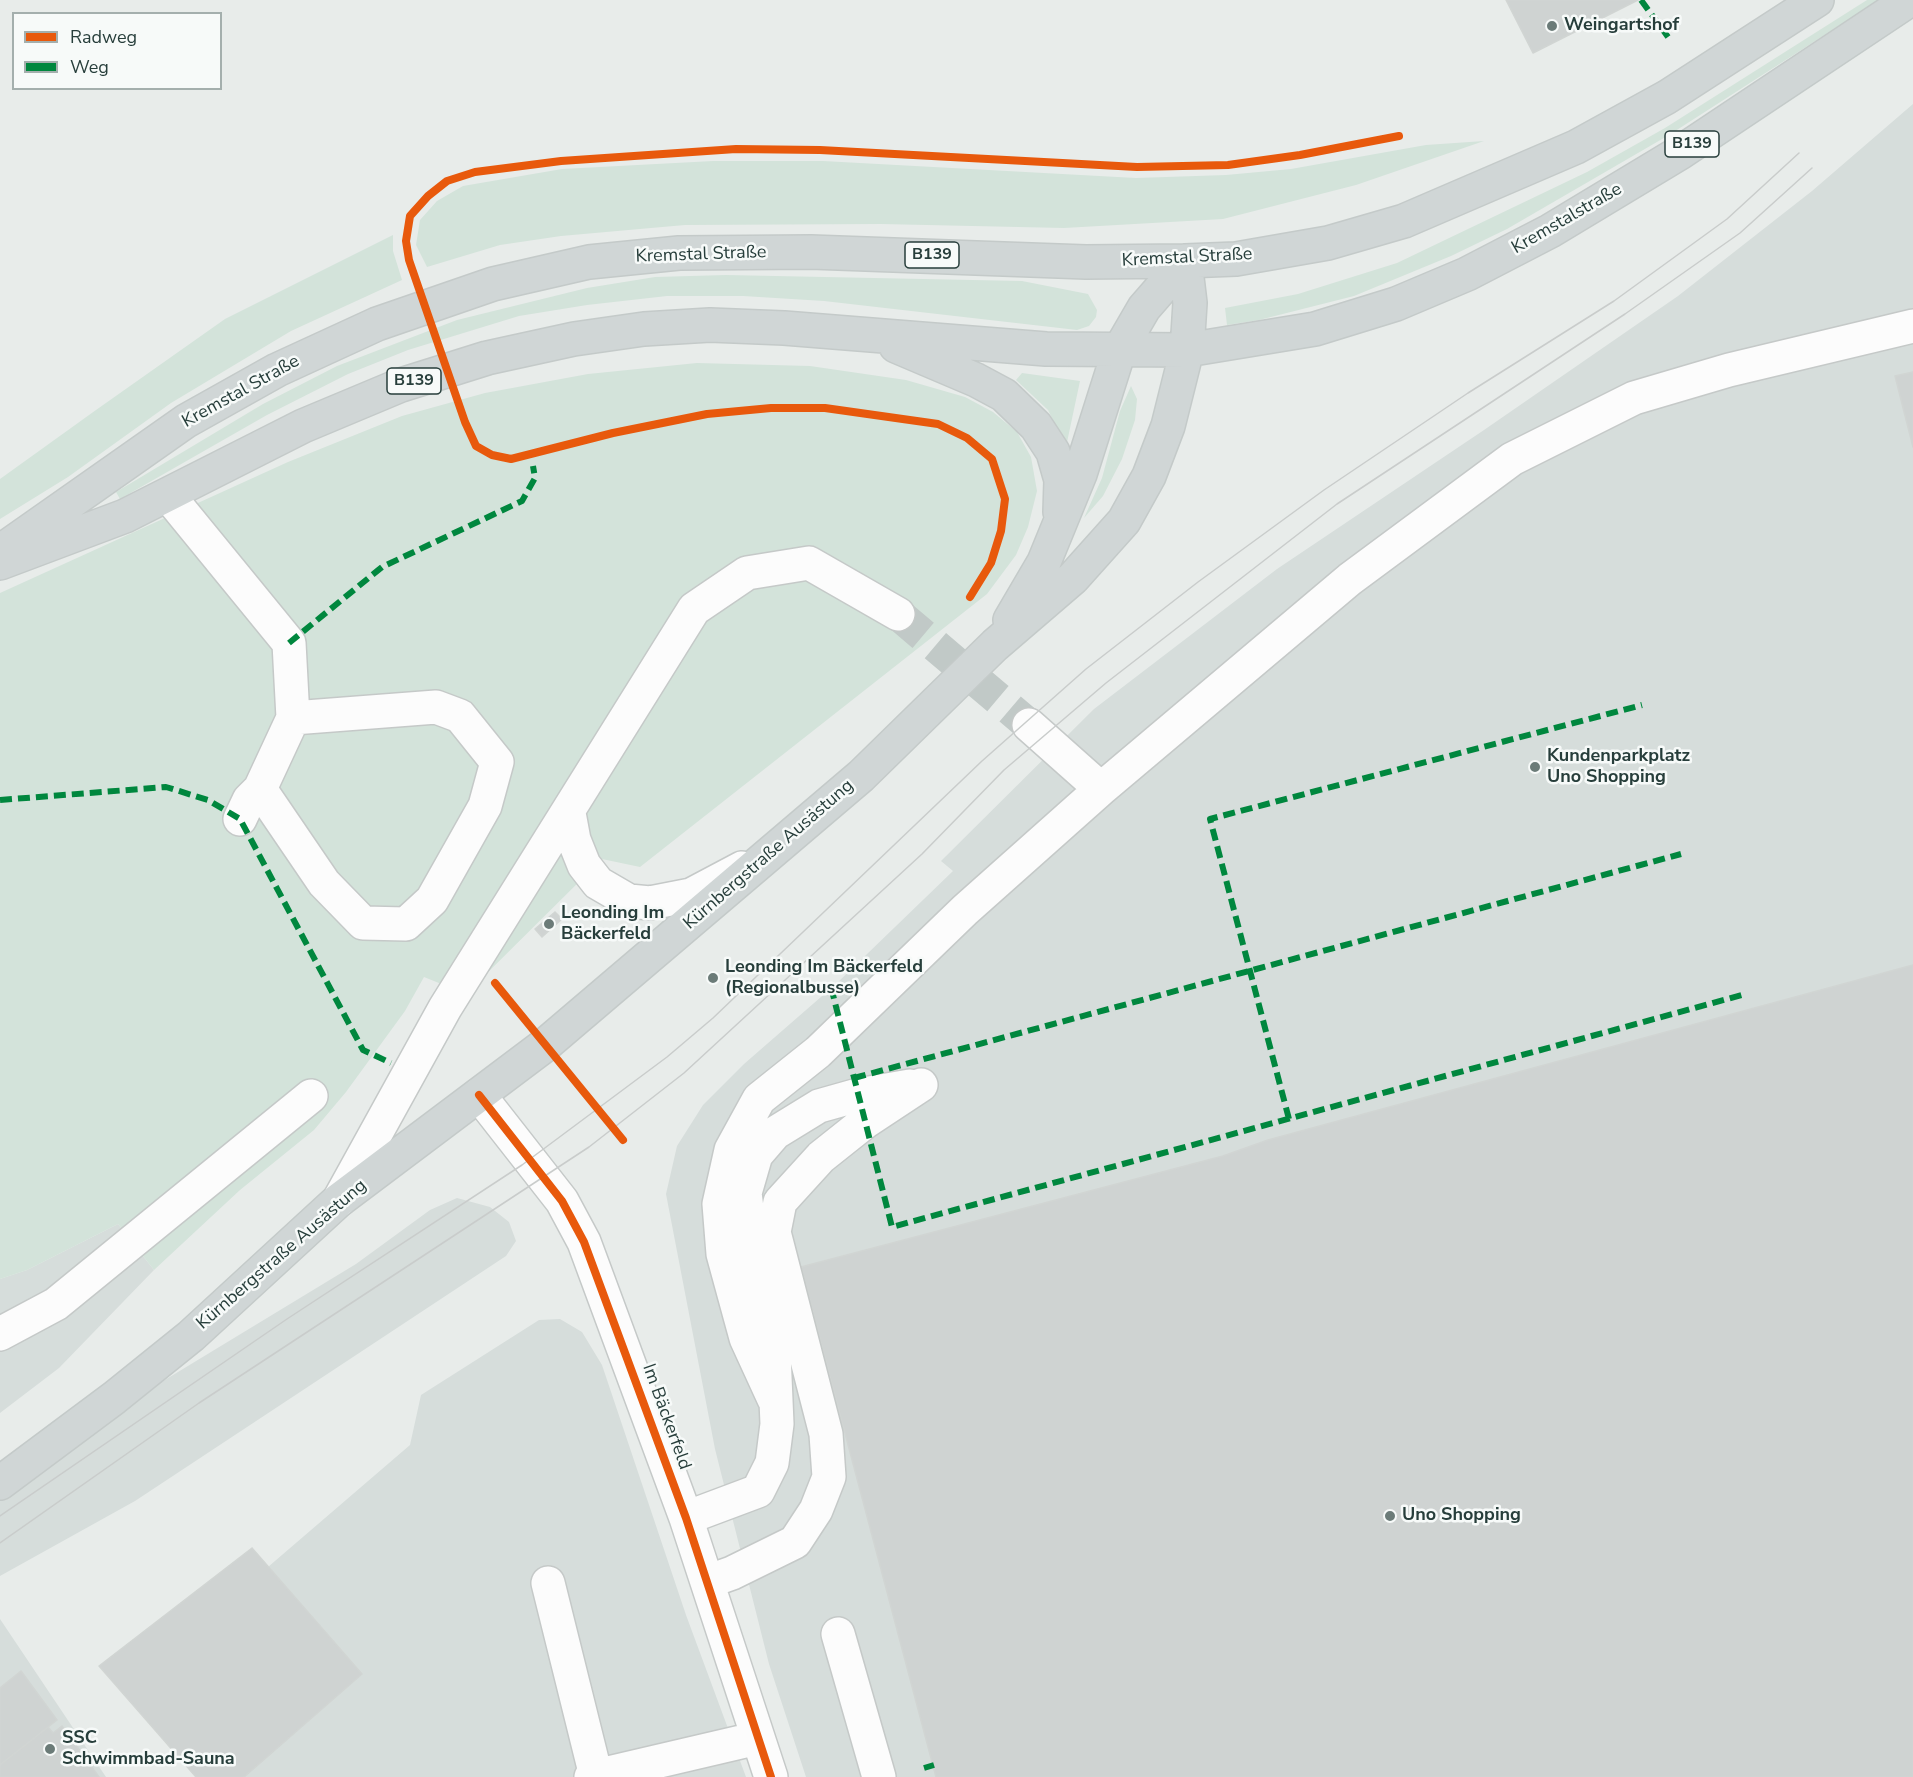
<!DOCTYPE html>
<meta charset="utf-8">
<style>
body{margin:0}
#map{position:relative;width:1913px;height:1777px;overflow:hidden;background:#e8ecea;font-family:"Nunito Sans",sans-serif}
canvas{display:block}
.legend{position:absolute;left:12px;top:12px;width:210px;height:78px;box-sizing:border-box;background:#f7faf9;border:2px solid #a4afad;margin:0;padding:8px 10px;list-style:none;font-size:18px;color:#273e3b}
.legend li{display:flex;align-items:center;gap:12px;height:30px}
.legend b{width:30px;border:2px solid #a4afad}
</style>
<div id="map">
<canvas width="1913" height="1777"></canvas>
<ul class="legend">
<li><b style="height:8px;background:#e8590c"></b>Radweg</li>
<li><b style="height:8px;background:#00873e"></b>Weg</li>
</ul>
</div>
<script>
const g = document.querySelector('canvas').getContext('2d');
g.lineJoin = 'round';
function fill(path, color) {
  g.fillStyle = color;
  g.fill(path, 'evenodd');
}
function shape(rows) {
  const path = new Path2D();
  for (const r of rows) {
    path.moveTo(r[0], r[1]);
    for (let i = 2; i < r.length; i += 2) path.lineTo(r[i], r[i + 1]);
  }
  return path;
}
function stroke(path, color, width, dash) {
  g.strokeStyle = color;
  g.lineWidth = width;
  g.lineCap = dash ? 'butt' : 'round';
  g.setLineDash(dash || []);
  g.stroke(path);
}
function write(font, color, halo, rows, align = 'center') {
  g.font = font + ' "Nunito Sans",sans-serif';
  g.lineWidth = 5;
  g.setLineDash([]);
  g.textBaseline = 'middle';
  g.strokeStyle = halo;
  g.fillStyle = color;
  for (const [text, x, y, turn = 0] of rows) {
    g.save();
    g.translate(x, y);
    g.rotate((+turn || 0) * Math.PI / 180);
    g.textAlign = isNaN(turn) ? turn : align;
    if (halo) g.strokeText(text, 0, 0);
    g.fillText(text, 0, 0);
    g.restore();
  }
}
const built = shape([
 [1913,104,1913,1777,806,1777,769,1664,715,1449,666,1194,677,1146,703,1105,744,1064,837,983,953,871,941,861,1094,709,1277,569,1484,430,1678,296,1812,191],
 [457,1198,490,1207,509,1222,516,1241,506,1256,135,1501,0,1576,0,1480,356,1264,430,1210],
 [118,1224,154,1270,59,1368,0,1413,0,1279,27,1270],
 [560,1319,582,1332,602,1365,686,1615,746,1777,244,1777,361,1674,268,1567,410,1445,421,1395,539,1320],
 [0,1619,106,1777,0,1777]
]);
const green = shape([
 [1867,0,1879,0,1669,135,1507,229,1451,256,1354,296,1259,320,1227,325,1225,308,1298,294,1397,263,1587,172,1665,128],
 [1484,141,1356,185,1223,219,1064,228,881,224,685,225,561,236,500,245,427,267,416,245,420,220,437,201,463,186,562,169,713,161,823,161,1136,178,1226,175,1291,169,1426,145],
 [393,235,393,251,402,280,291,331,171,403,68,477,0,519,0,479,96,410,225,319],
 [726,275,1022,281,1088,294,1097,310,1096,317,1089,326,1077,330,824,301,743,296,667,296,587,305,519,316,408,350,348,374,267,415,120,499,116,492,263,404,337,366,457,320,587,288,655,277],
 [697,363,810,366,906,380,965,397,993,412,1017,432,1031,457,1037,491,1028,527,1016,555,987,594,640,867,602,859,466,994,424,977,405,1011,346,1092,314,1130,240,1190,154,1270,118,1224,27,1270,0,1279,0,593,288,462,402,416,485,393,588,374],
 [1022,373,1080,381,1066,447,1048,410,1016,380],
 [1131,386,1137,399,1135,420,1122,459,1103,496,1084,518,1102,478,1120,411]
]);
const building = shape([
 [1506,0,1638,0,1533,53,1506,0],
 [1913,372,1913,447,1895,376,1913,372],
 [555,912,562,919,542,937,535,929,555,912],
 [1913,965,1913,1777,936,1777,801,1267,1223,1156,1268,1140,1913,965],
 [252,1548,362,1674,244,1777,196,1777,99,1666,252,1548],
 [21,1671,57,1720,0,1765,0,1688,21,1671],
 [62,1726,99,1777,0,1777,0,1765,48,1727,53,1733,62,1726]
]);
const minorTunnel = shape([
 [898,614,1029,725]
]);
const minor = shape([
 [168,495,289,643,293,718,260,789,249,800,240,819],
 [1029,725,1101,789,1350,579,1512,459,1634,398,1729,370,1913,326],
 [260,789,324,883,363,923,406,924,432,900,485,806,497,762,460,716,436,707,293,718],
 [569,813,574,840,584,865,598,883,629,901,650,903,691,895,742,868],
 [479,1095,562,1201,584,1242,686,1518,771,1777],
 [339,1200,445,1008,694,609,747,573,809,563,898,614],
 [0,1334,56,1304,311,1096],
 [774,1399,746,1338,723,1254,719,1204,731,1150,759,1099,818,1052,965,910,1101,789],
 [686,1518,758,1491,772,1463,777,1424,773,1330,752,1247,745,1193,756,1155,775,1133,819,1106,858,1095,910,1086],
 [707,1582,732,1573,795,1542,816,1510,829,1477,826,1434,774,1232,780,1202,821,1157,865,1122,921,1085],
 [548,1583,596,1776],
 [838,1634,879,1777],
 [591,1777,758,1738]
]);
const major = shape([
 [896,346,976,380,1004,395,1036,426,1053,452,1061,480,1060,512],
 [1,551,186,421,277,370,377,324,493,284,589,262,679,253,811,252,1086,262,1185,261,1236,259,1328,243,1404,221,1576,147,1667,97,1817,0],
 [0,563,125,516,303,426,401,385,487,358,574,339,644,329,710,325,784,328,1046,349,1187,350,1315,329,1396,304,1467,274,1550,231,1681,152,1909,0],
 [1010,620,1044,562,1080,474,1119,351,1144,308,1185,261],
 [0,1483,114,1398,191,1336,339,1200,545,1045,861,776,995,645,1073,578,1124,521,1149,476,1168,426,1187,350,1190,303,1185,261]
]);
const tram = shape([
 [0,1516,287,1319,522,1165,667,1057,713,1018,982,761,1086,669,1198,582,1324,490,1468,393,1614,301,1727,219,1799,153],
 [0,1543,199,1403,589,1147,684,1073,922,854,1004,770,1106,683,1337,504,1625,314,1740,233,1812,168]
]);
const quiet = shape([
 [1641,0,1668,37],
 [289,643,382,567,522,501,535,478,533,466],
 [0,800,166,787,208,800,240,819,363,1050,391,1063],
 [831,987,892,1227,1742,995],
 [854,1078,1681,854],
 [1289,1119,1210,819,1642,705],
 [924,1768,934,1765]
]);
const cycleway = shape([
 [970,597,991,563,1001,531,1005,499,992,459,967,438,938,424,825,408,771,408,707,414,613,433,511,459,492,455,476,446,465,422,409,260,406,241,410,216,428,196,447,181,475,172,561,161,736,149,820,150,1137,167,1228,165,1300,155,1399,136],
 [495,983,623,1140],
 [479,1095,562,1201,584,1242,686,1518,771,1777]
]);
const markers = [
 [1552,26,6,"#6b7b78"],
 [1535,767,6,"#6b7b78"],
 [549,924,6,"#6b7b78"],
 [713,978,6,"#6b7b78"],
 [1390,1516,6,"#6b7b78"],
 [50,1749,6,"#6b7b78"]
];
const shields = [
 [1692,144,54],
 [932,255,54],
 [414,381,54]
];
const shieldNames = [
 ["B139",1692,144],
 ["B139",932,255],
 ["B139",414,381]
];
const poiNames = [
 ["Weingartshof",1564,26],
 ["Kundenparkplatz",1547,757],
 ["Uno Shopping",1547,778],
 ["Leonding Im",561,914],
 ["Bäckerfeld",561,935],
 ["Leonding Im Bäckerfeld",725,968],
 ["(Regionalbusse)",725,989],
 ["Uno Shopping",1402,1516],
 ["SSC",62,1739],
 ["Schwimmbad-Sauna",62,1760]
];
const streetNames = [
 ["Kremstalstraße",1567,219,-30],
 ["Kremstal Straße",701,255,-2],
 ["Kremstal Straße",1187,258,-3],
 ["Kremstal Straße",241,392,-29],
 ["Kürnbergstraße Ausästung",769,855,-41],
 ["Kürnbergstraße Ausästung",282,1255,-41],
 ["Im Bäckerfeld",666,1417,70]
];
fill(built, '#d6dddb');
fill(green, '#d3e3da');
fill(building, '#cfd3d2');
stroke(building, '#d1d5d3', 1.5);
stroke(minorTunnel, '#c1c9c7', 33, [33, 16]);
stroke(minor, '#c5c9c8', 36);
stroke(major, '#c4cac9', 36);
stroke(minor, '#fcfcfc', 33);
stroke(major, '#d0d6d6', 33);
stroke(tram, '#c9cccb', 1.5);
stroke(quiet, '#00873e', 6, [12, 6]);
stroke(cycleway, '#e8590c', 8);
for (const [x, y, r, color] of markers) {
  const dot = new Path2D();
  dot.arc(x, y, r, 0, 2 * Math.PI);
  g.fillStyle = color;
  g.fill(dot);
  stroke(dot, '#f7faf9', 2);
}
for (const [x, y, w] of shields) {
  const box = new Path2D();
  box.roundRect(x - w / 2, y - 13, w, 26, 4.5);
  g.fillStyle = '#f7faf9';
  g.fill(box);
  stroke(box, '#273e3b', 1.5);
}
write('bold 16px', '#273e3b', null, shieldNames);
write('bold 18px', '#273e3b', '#f7faf9', poiNames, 'left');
write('18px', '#273e3b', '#f7faf9', streetNames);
</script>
